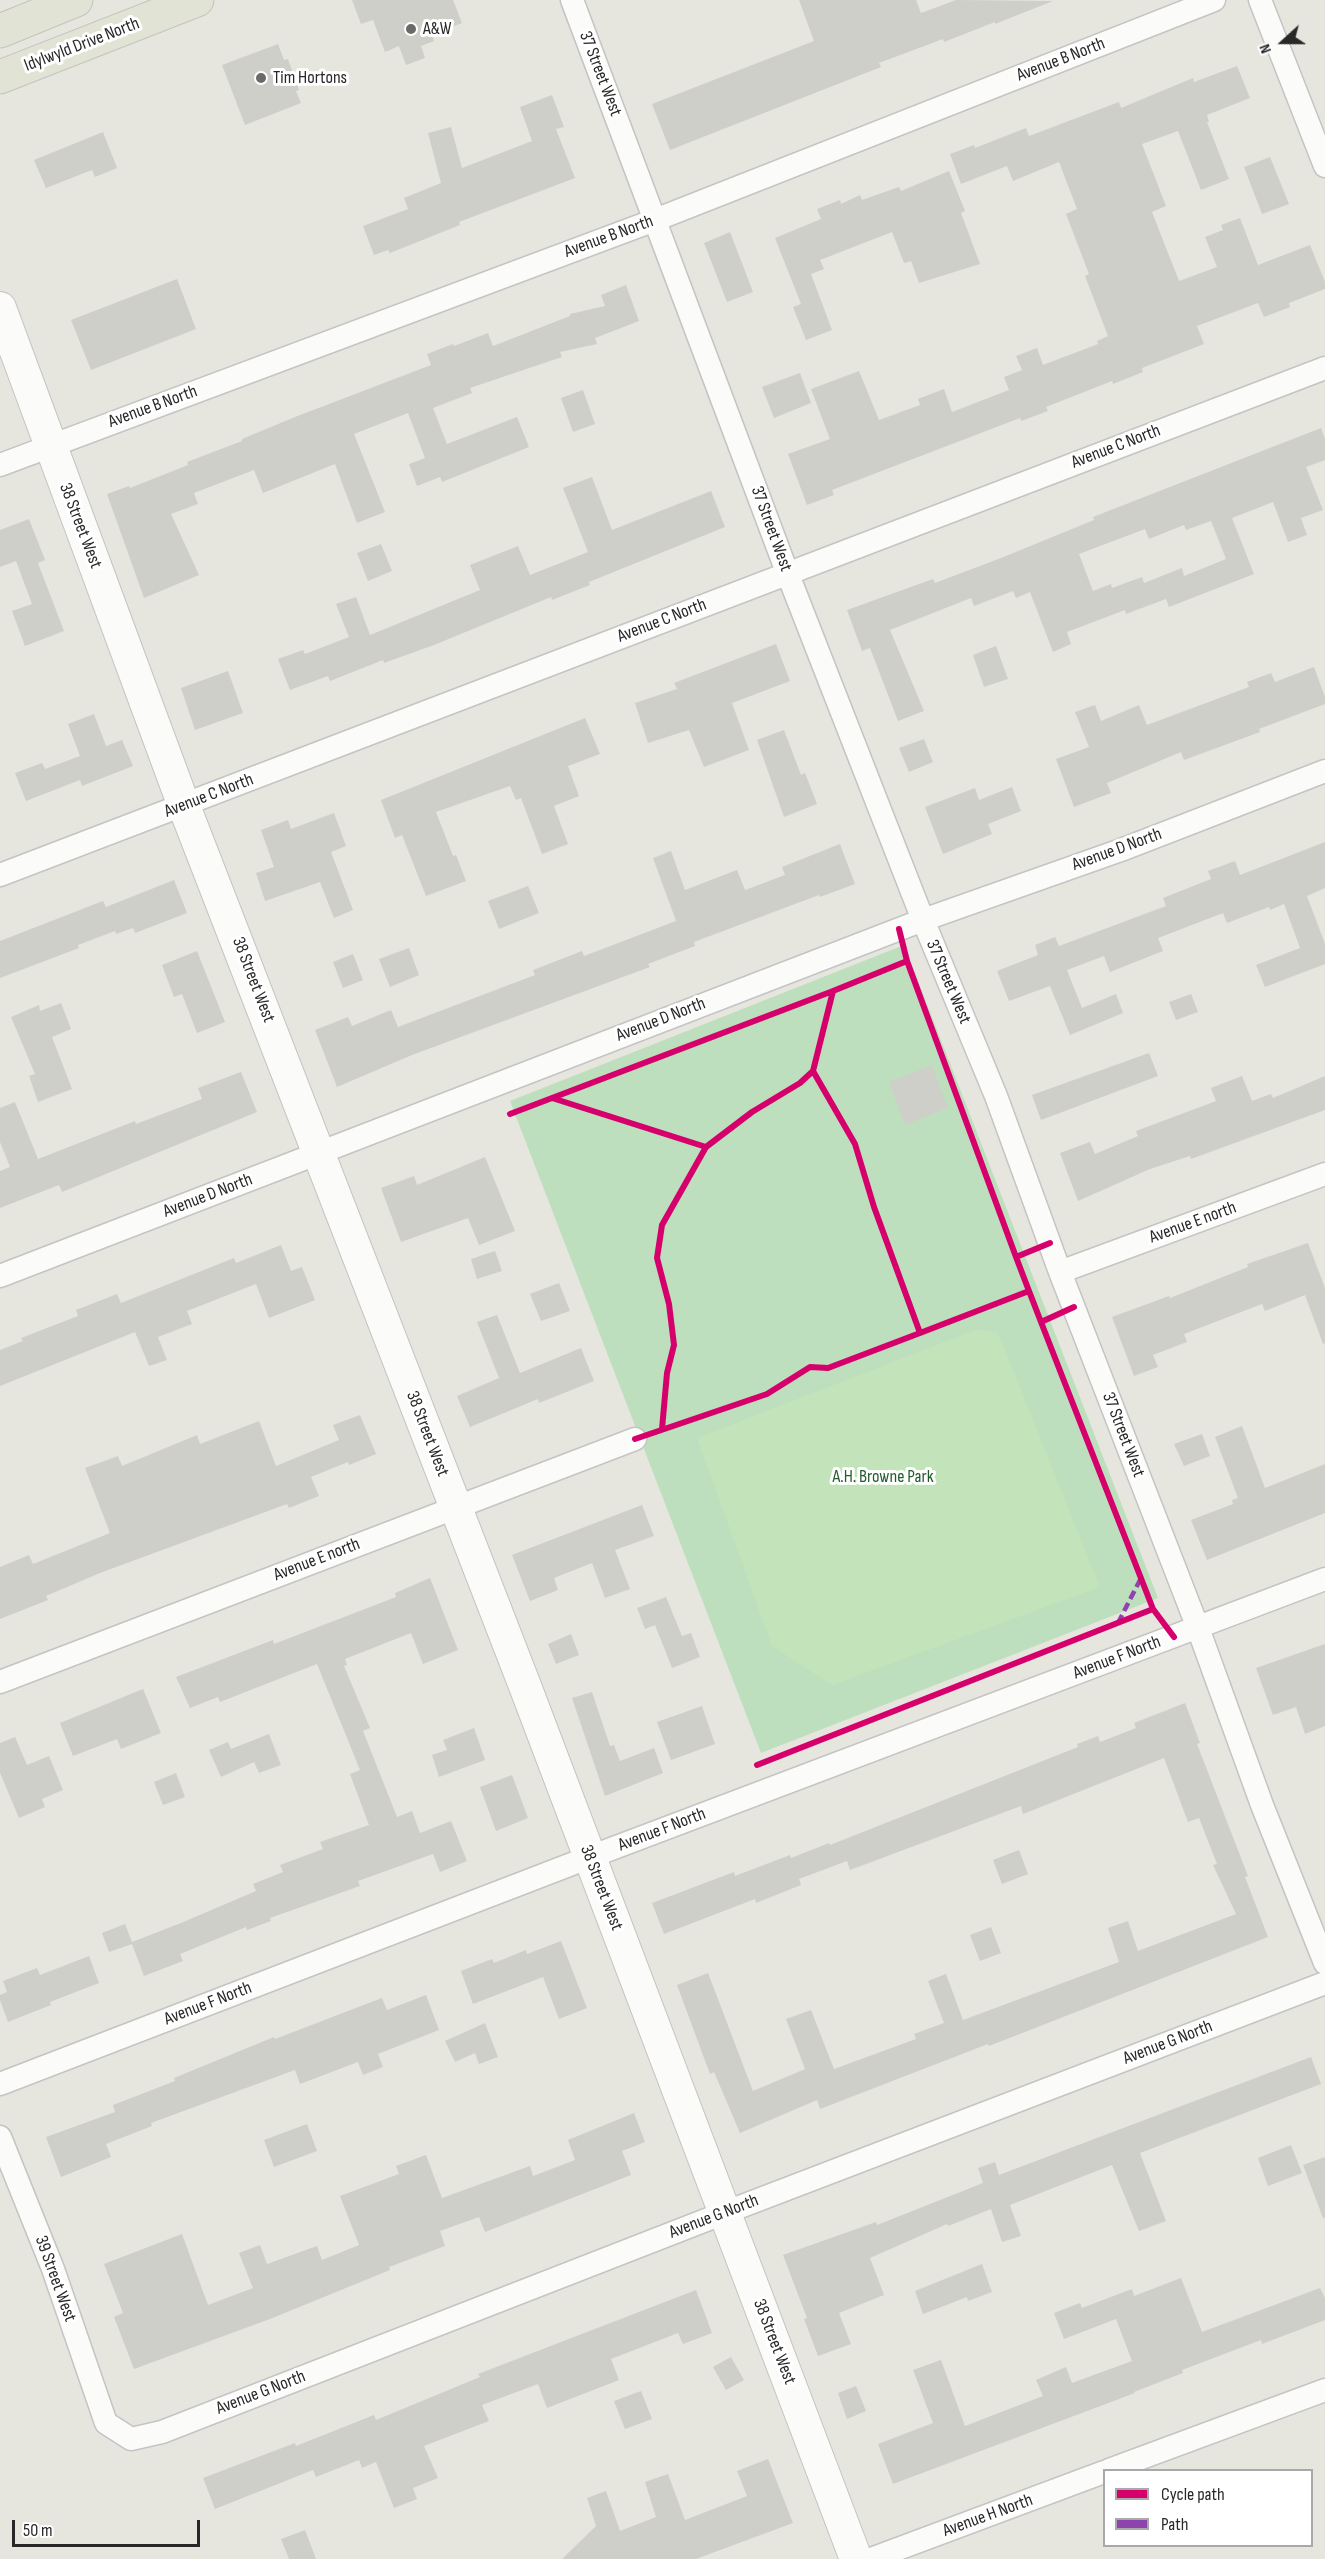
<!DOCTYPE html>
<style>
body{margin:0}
#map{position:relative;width:1325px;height:2559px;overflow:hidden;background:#e6e6df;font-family:"Sofia Sans Condensed",sans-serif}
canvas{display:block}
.legend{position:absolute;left:1103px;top:2469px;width:210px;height:78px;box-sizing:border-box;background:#fff;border:2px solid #a9a9a9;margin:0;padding:8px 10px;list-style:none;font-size:18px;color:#282828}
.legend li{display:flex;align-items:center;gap:12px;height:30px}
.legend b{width:30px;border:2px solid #a9a9a9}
.north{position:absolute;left:1253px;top:12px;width:60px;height:60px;-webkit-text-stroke:4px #fff;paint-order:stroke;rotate:249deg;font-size:16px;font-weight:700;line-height:24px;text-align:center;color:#282828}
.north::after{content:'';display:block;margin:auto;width:21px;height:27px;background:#282828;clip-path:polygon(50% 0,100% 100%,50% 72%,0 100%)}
.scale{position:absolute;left:12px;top:2520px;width:188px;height:27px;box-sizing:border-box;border:3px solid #282828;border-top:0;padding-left:8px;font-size:18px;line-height:21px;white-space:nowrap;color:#282828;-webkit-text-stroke:4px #fff;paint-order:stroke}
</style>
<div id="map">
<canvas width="1325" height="2559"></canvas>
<ul class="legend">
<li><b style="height:8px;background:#d6006c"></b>Cycle path</li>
<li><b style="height:8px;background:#8e44ad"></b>Path</li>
</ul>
<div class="north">N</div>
<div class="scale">50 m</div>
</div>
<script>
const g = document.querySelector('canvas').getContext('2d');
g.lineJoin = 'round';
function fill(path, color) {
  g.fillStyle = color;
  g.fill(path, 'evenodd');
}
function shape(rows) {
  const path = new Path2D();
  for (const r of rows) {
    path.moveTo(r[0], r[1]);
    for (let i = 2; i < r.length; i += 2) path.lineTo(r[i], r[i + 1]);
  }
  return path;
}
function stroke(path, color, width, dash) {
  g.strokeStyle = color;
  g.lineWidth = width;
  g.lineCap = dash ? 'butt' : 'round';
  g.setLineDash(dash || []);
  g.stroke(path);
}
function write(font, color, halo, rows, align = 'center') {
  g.font = font + ' "Sofia Sans Condensed",sans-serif';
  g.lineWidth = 6;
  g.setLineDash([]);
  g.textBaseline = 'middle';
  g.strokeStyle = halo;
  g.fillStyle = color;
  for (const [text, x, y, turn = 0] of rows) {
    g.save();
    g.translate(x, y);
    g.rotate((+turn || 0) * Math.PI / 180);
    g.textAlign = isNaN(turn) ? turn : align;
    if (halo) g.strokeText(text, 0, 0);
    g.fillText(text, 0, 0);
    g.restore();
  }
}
const green = shape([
 [904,945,1158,1598,761,1753,510,1101]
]);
const pitch = shape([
 [978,1329,998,1333,1100,1587,832,1685,772,1646,697,1438]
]);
const building = shape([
 [352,0,453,0,462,23,432,35,434,41,421,46,425,58,406,65,399,46,385,52,373,20,361,24],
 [799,0,916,0,921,13,956,0,1053,1,995,24,995,22,944,42,943,39,879,63,881,67,670,150,652,104,814,41],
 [278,44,284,60,288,59,299,90,296,91,301,103,245,125,222,65],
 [1237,66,1250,98,1207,115,1209,122,1207,122,1229,179,1201,190,1178,131,1142,144,1166,206,1152,212,1179,281,1217,267,1205,237,1223,230,1221,225,1240,218,1258,265,1310,245,1325,282,1325,289,1289,303,1290,307,1264,317,1258,303,1197,326,1204,344,1142,368,1143,372,1113,384,1112,381,1046,407,1048,411,1021,421,1020,418,832,490,834,495,807,505,788,454,830,439,811,389,859,371,879,420,920,405,918,399,944,389,952,412,1009,390,1004,377,1022,370,1016,356,1037,348,1043,365,1098,344,1097,341,1108,336,1085,276,1089,274,1066,214,1077,209,1059,162,1013,181,1007,166,961,184,950,154,974,145,975,148,1026,128,1029,136,1119,102,1121,108,1193,78,1194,82],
 [552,95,564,127,556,129,575,178,459,222,460,225,390,253,388,250,374,255,363,226,408,209,404,198,441,183,428,133,451,127,462,168,532,141,520,107],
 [103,132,117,168,95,177,92,170,46,188,34,160],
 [1270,157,1289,204,1262,214,1244,167],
 [949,171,965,211,961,213,980,264,919,283,911,261,904,263,892,232,820,260,824,269,811,274,832,330,806,340,793,307,801,304,775,238,821,219,817,209,840,200,841,204,860,195,862,200,899,187,901,191],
 [730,232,753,292,727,302,704,243],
 [177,279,196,329,91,370,71,320],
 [626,285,639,321,595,338,597,344,560,352,562,357,470,388,472,393,433,408,447,444,517,417,529,447,442,482,440,477,417,486,409,464,425,458,408,413,354,434,385,512,357,523,335,464,263,493,254,470,194,493,198,504,171,514,199,575,144,598,107,494,129,486,130,488,188,465,187,462,242,441,242,439,295,417,431,365,427,354,453,344,454,346,488,333,493,346,570,316,570,314,605,306,601,295],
 [800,373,811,403,774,418,762,387],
 [583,390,595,424,573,432,561,398],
 [1321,428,1325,439,1325,460,1306,467,1323,510,1301,518,1307,535,1288,542,1273,502,1232,518,1254,574,1169,607,1166,599,1126,614,1125,610,1067,632,1071,644,1053,652,1030,592,1016,598,1013,591,974,606,971,598,890,630,924,711,898,721,870,648,862,651,847,610,933,579,935,583,1001,558,1094,520,1093,517],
 [1211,521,1226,559,1184,576,1182,568,1144,583,1142,577,1112,588,1111,584,1093,591,1079,554,1145,529,1149,539,1184,525,1186,530],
 [592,477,612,530,711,491,725,527,589,582,590,585,552,600,551,597,434,645,384,663,383,660,330,681,328,676,290,690,278,659,303,650,305,654,349,637,336,604,356,597,370,635,480,590,470,565,518,546,530,575,588,552,563,488],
 [29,519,45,560,38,563,64,631,25,646,12,611,32,604,16,561,0,567,0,530],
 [381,544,392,571,368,581,357,553],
 [776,644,790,681,732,703,749,750,704,767,689,730,648,743,635,703,677,689,674,683],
 [996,646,1008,679,984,687,973,655],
 [1314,667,1325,697,1325,704,1259,729,1260,732,1184,760,1181,752,1107,783,1111,793,1074,807,1056,759,1089,747,1075,712,1095,705,1101,721,1139,705,1147,725,1249,687,1247,682,1271,673,1275,682],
 [228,671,243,713,195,730,181,688],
 [94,714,106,746,122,740,133,766,82,786,80,780,26,801,15,773,42,763,45,769,80,756,68,724],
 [585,718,600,754,568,766,579,796,554,806,568,844,542,854,521,798,516,800,510,786,436,812,453,856,456,855,466,881,426,896,402,835,395,838,381,800],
 [784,730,801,775,805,773,817,804,784,817,757,740],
 [924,739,933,762,909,772,899,748],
 [1012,787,1021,811,988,824,992,834,943,854,925,807,975,788,979,800],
 [334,813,346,846,331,852,353,910,334,918,320,882,265,901,256,873,274,867,261,830,288,820,291,829],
 [1325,842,1325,888,1307,896,1325,944,1325,964,1265,987,1256,965,1300,948,1284,904,1270,910,1269,907,1227,923,1223,913,1158,938,1163,951,1110,972,1104,956,1067,970,1082,1008,1116,994,1123,1013,1070,1035,1050,986,1009,1001,997,971,1038,955,1035,945,1055,937,1059,946,1166,906,1163,898,1211,879,1208,871,1235,861,1240,875],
 [840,844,855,884,820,897,819,895,694,942,695,946,648,964,650,967,412,1055,337,1087,315,1030,348,1017,352,1026,391,1010,398,1027,535,975,533,970,582,951,584,956,676,921,653,858,671,851,685,890,737,870,745,890,785,875,782,867],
 [174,880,187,913,135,933,133,928,116,934,115,931,78,945,79,948,0,978,0,941,103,901,106,907],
 [528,886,539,913,499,929,488,901],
 [409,948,419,975,390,987,379,959],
 [197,951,225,1022,197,1033,182,994,174,997,162,965],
 [353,954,363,980,343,988,333,962],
 [1191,994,1198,1012,1176,1020,1169,1002],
 [61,1003,71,1029,52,1037,72,1089,38,1102,29,1076,35,1074,11,1017,39,1005,40,1011],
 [1149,1053,1158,1076,1041,1120,1032,1095],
 [932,1065,948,1108,905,1125,889,1082],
 [241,1072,257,1112,62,1192,59,1185,0,1208,0,1171,10,1167,0,1142,0,1108,15,1102,38,1159,135,1121,136,1124,202,1099,198,1088],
 [1242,1076,1252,1101,1271,1094,1273,1098,1325,1076,1325,1110,1191,1159,1190,1156,1150,1169,1078,1201,1060,1153,1090,1142,1095,1154,1138,1136,1136,1131,1216,1101,1211,1088],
 [485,1157,515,1231,479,1245,468,1218,401,1242,381,1188,414,1176,417,1185],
 [1308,1243,1325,1288,1325,1343,1323,1344,1305,1295,1265,1311,1262,1304,1184,1334,1187,1342,1153,1355,1158,1367,1134,1376,1112,1317,1169,1296,1170,1298,1248,1267,1247,1264],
 [281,1245,291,1271,302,1267,315,1300,269,1318,256,1284,187,1311,192,1324,158,1337,167,1360,149,1366,135,1332,0,1386,0,1350,23,1341,21,1338,78,1316,76,1310,117,1294,121,1303,234,1258,236,1263],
 [495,1251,502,1271,477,1279,471,1259],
 [559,1283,570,1311,541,1321,530,1294],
 [497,1315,520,1373,581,1348,594,1381,539,1403,538,1399,470,1427,457,1396,499,1378,477,1322],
 [360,1415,376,1454,349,1465,348,1462,311,1477,319,1496,289,1508,287,1504,100,1573,46,1596,48,1600,0,1619,0,1567,29,1555,33,1564,110,1533,85,1468,118,1456,122,1466,197,1435,200,1444,259,1421,276,1466,339,1440,333,1425],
 [1242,1426,1265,1488,1325,1464,1325,1513,1207,1560,1191,1520,1233,1504,1232,1500,1238,1498,1215,1437],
 [1202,1434,1210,1456,1184,1466,1174,1444],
 [642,1505,654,1536,615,1550,630,1589,605,1598,592,1563,554,1578,558,1590,530,1601,512,1555],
 [430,1578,458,1650,423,1664,411,1633,345,1659,347,1665,344,1666,370,1728,363,1731,397,1817,412,1811,420,1833,451,1821,467,1861,440,1872,433,1854,358,1881,360,1886,270,1918,271,1921,247,1930,246,1927,180,1954,183,1961,144,1976,132,1944,109,1952,102,1933,125,1924,132,1942,181,1923,256,1891,253,1884,283,1872,280,1865,323,1849,320,1842,369,1825,350,1774,360,1770,317,1664,220,1702,218,1697,190,1708,176,1677,273,1640,274,1644,396,1597,395,1593],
 [666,1597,682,1636,691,1633,700,1657,672,1668,655,1625,645,1629,637,1608],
 [571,1634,579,1655,556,1664,548,1644],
 [1325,1644,1325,1726,1305,1734,1296,1707,1273,1715,1256,1668],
 [143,1689,161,1733,121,1749,117,1739,73,1756,60,1723],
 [592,1692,610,1746,614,1745,620,1761,654,1748,663,1773,605,1796,572,1698],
 [1185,1703,1200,1743,1197,1744,1248,1876,1245,1877,1268,1937,989,2046,988,2044,820,2109,817,2100,740,2133,714,2072,710,2074,677,1985,708,1973,753,2091,805,2069,786,2019,811,2010,834,2069,916,2039,914,2034,944,2023,928,1981,946,1974,963,2020,1119,1962,1108,1928,1128,1921,1138,1951,1236,1914,1213,1865,1217,1864,1199,1818,1188,1822,1164,1758,1023,1814,1021,1806,850,1870,847,1861,799,1879,801,1885,756,1903,755,1899,664,1934,652,1903,734,1872,735,1876,790,1855,791,1858,829,1843,830,1845,1078,1747,1077,1744,1098,1736,1100,1742,1136,1728,1134,1723],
 [702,1706,715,1744,671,1760,657,1722],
 [474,1728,485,1760,439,1777,432,1755,447,1750,443,1740],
 [269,1734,281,1765,259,1773,254,1762,221,1777,209,1750,228,1742,231,1749],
 [15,1737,27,1765,49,1756,63,1790,42,1799,45,1807,19,1818,0,1773,0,1743],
 [176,1773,185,1797,163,1805,154,1782],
 [512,1775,528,1818,496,1831,480,1787],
 [1019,1850,1028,1874,1002,1884,993,1860],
 [991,1927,1001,1953,980,1961,970,1935],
 [561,1941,587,2008,559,2019,543,1977,473,2004,461,1971,492,1959,494,1963,526,1950,527,1954],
 [89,1956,99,1983,50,2002,51,2005,8,2022,0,2000,0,1995,7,1992,3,1981,37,1968,40,1975],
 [426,1995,439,2030,378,2054,383,2067,363,2075,358,2062,300,2084,295,2070,151,2123,152,2126,106,2144,111,2157,61,2177,46,2137,115,2112,113,2105,175,2081,174,2078,274,2037,275,2039,382,1998,387,2010],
 [485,2023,498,2057,479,2064,475,2053,455,2062,445,2041],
 [1311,2057,1321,2084,1140,2153,1166,2221,1139,2231,1112,2165,1010,2205,1021,2236,1002,2242,991,2209,948,2226,947,2224,870,2258,884,2295,839,2313,851,2344,818,2356,804,2319,807,2318,783,2255,876,2222,877,2225,983,2183,978,2168,995,2162,999,2175],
 [634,2113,645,2142,622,2151,631,2175,485,2232,479,2217,440,2231,445,2246,389,2267,390,2270,270,2319,134,2369,114,2317,123,2313,104,2264,182,2234,208,2305,253,2288,239,2253,260,2245,267,2264,317,2246,322,2260,359,2245,340,2196,399,2174,396,2166,426,2155,442,2198,530,2166,533,2176,575,2160,568,2140],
 [307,2124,317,2151,274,2167,264,2140],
 [1291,2145,1302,2173,1268,2186,1258,2158],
 [1325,2157,1325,2218,1323,2218,1303,2165],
 [982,2264,992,2292,968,2301,967,2297,923,2314,915,2291],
 [1181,2278,1202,2332,1320,2288,1325,2298,1325,2320,1262,2344,1261,2340,1182,2370,1183,2373,1134,2392,1135,2393,893,2484,878,2444,933,2423,913,2370,941,2360,965,2426,1043,2396,1036,2380,1066,2367,1072,2383,1132,2361,1116,2319,1064,2339,1054,2313,1080,2303,1082,2308,1132,2289,1134,2296],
 [696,2290,712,2333,683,2344,678,2333,611,2359,619,2380,547,2408,538,2384,482,2405,489,2421,424,2446,438,2478,413,2488,417,2499,394,2508,376,2462,362,2468,359,2460,316,2477,313,2470,215,2509,203,2478,295,2443,296,2446,374,2415,376,2420,480,2377,478,2374],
 [731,2357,744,2380,726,2390,713,2367],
 [856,2386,866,2411,847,2419,838,2393],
 [641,2391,652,2419,625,2429,614,2401],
 [768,2459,793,2523,696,2559,562,2559,596,2526,587,2498,606,2491,620,2531,656,2517,645,2482,668,2474,685,2520,747,2496,737,2471],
 [305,2530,316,2559,289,2559,281,2539]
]);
const street = shape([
 [572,0,787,572,923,920,996,1096,1060,1272,1198,1628,1262,1805,1325,1963],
 [1260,0,1325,166],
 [0,465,655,220,1214,0],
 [0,875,1325,368],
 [1060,1272,1325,1174],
 [0,1276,923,920,1121,850,1325,771],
 [0,1682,635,1439],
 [0,2084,590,1857,1325,1579],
 [0,2137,53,2269,106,2423,131,2439,162,2432,724,2213,1325,1983],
 [1109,2470,1325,2390],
 [871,2559,1104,2472]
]);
const secondary = shape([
 [0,308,184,806,525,1686,856,2559]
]);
const primary = shape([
 [0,31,76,0],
 [0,77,197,0]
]);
const quiet = shape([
 [1118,1623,1141,1578]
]);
const cycleway = shape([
 [907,961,1016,1257],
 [833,991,907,961,899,929],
 [552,1098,706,1147,752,1112,800,1083,813,1071],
 [510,1114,833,991,813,1071,855,1144,874,1207,920,1333,828,1368,810,1367,767,1394,635,1439],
 [1050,1243,1016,1257,1029,1291,1041,1322,1074,1307],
 [1041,1322,1153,1609,1174,1637],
 [920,1333,1029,1291],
 [662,1429,667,1373,674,1345,669,1304,657,1258,662,1225,706,1147],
 [757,1765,1153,1609]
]);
const markers = [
 [411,29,6,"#6a6a68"],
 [261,78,6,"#6a6a68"]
];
const poiNames = [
 ["A&W",423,29],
 ["Tim Hortons",273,78]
];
const streetNames = [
 ["Idylwyld Drive North",82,45,-21],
 ["Avenue B North",1061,60,-21],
 ["37 Street West",600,74,69],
 ["Avenue B North",609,237,-20],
 ["Avenue B North",153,407,-20],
 ["Avenue C North",1116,447,-21],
 ["38 Street West",80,526,69],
 ["37 Street West",771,529,70],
 ["Avenue C North",662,621,-21],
 ["Avenue C North",209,796,-21],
 ["Avenue D North",1117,850,-20],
 ["38 Street West",253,980,69],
 ["37 Street West",948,982,67],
 ["Avenue D North",661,1020,-21],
 ["Avenue D North",208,1196,-21],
 ["Avenue E north",1193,1223,-20],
 ["38 Street West",427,1434,69],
 ["37 Street West",1123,1435,69],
 ["Avenue E north",317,1560,-21],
 ["Avenue F North",1117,1658,-21],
 ["Avenue F North",662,1830,-21],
 ["38 Street West",601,1888,69],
 ["Avenue F North",208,2004,-21],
 ["Avenue G North",1168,2043,-21],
 ["Avenue G North",714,2217,-21],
 ["39 Street West",55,2279,70],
 ["38 Street West",774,2342,69],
 ["Avenue G North",261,2393,-21],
 ["Avenue H North",988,2516,-20]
];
const parkNames = [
 ["A.H. Browne Park",883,1477]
];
fill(green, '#bedfbd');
fill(pitch, '#c3e3ba');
fill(building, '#cfcfca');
stroke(street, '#c5c4c4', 25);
stroke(secondary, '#c5c4c4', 34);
stroke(primary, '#c3c3c1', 35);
stroke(street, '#fbfbfa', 22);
stroke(secondary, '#fbfbfa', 32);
stroke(primary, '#e1e3d4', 33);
stroke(quiet, '#8e44ad', 4.5, [9, 4.5]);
stroke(cycleway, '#d6006c', 6);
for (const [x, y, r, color] of markers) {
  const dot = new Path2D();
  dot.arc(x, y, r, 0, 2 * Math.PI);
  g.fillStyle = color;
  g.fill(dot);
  stroke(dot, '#fff', 2);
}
write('18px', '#282828', '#fff', poiNames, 'left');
write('18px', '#282828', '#fff', streetNames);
write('18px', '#225c2e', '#fff', parkNames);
</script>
